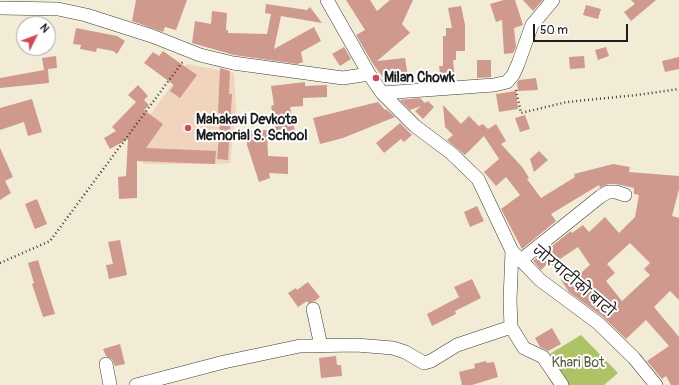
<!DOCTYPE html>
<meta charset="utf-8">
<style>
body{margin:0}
#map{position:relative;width:679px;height:385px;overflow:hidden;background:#f2ecd7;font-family:Pangolin,sans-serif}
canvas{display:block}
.north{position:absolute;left:16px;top:16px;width:40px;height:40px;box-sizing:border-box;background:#fff;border:1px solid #a4a4a4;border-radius:50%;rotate:48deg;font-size:11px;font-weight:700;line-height:16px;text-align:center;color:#1c1c1c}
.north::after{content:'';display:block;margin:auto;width:14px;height:18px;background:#d1495b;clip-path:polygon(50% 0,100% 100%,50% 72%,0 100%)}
.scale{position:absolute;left:533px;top:24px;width:95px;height:18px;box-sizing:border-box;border:2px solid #1c1c1c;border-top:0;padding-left:5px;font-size:12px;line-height:14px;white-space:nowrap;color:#1c1c1c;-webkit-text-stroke:3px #fff;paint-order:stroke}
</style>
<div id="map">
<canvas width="679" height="385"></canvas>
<div class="north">N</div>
<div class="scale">50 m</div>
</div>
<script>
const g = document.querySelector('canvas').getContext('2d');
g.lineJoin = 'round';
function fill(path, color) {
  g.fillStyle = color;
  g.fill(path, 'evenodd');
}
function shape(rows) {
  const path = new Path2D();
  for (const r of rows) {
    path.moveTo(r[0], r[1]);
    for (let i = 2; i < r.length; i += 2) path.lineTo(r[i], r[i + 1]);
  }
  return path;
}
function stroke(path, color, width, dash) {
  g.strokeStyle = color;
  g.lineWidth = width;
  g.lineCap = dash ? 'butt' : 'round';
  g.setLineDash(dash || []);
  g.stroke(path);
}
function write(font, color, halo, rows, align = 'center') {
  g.font = font + ' Pangolin,"Playpen Sans Deva",sans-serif';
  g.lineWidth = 4;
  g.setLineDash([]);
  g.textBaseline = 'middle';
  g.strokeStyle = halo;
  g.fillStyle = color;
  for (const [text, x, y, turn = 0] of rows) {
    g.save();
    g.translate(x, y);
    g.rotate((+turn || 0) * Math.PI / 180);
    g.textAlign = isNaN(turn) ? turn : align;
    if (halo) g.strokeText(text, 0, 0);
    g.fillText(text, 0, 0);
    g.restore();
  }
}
const built = shape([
 [187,64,234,73,236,108,230,163,217,164,144,164,127,147]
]);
const green = shape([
 [581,335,618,373,604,385,553,385,538,361]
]);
const building = shape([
 [136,0,187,0,176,30,165,27,163,32,132,21],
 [346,0,370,0,377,11,390,0,413,0,402,24,410,33,377,61,405,58,409,83,393,84,385,80,373,64,356,35,365,30],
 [504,0,515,0,523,25,514,28,516,47,513,53,504,54,502,20,496,22,490,4],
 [523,0,543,0,533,11],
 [631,0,656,0,631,21,624,12,635,4],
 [266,4,307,10,310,7,322,23,281,16,274,49,314,27,321,41,301,52,303,62,297,64,234,55,192,43,195,21,211,24,212,11,227,13,226,30,228,30,228,33,267,34,271,14,265,13],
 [586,5,601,9,598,19,583,15],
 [461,6,465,25,465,51,456,51,456,60,453,60,455,80,441,81,439,66,443,66,443,36,446,36,446,28,452,28,448,8],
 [76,28,117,36,125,41,117,54,113,51,97,48,96,52,80,49,81,45,73,44],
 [344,47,351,59,340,66,332,54],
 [606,47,609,56,598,60,595,50],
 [163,51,197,75,180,98,170,91,174,85,144,63,153,52,159,56],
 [56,56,57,68,48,69,49,83,0,88,0,78,44,70,42,58],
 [584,56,585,68,570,69,569,57],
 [679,57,679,69,665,72,662,61],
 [477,60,491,60,491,77,477,78],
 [220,68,230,71,229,94,232,94,228,160,217,159,221,113,218,113],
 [536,78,538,90,518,91,517,83,519,80],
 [305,82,305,86,327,85,327,97,303,98,303,106,290,107,295,131,277,135,271,106,274,105,271,86],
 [138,85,148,96,144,100,149,105,144,110,163,124,146,148,216,151,215,164,137,161,137,198,119,199,118,177,126,176,128,139,110,149,104,138,116,131,112,127,136,102,128,95],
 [516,91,518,109,499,112,496,94],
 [420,98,425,103,428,101,434,107,423,119,415,111,421,106,410,110,400,100],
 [32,99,42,132,28,136,24,122,0,130,0,108],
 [378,102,385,110,386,109,395,117,343,138,320,144,313,118],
 [443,105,461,124,469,116,479,126,483,124,488,129,496,124,506,141,501,144,523,168,529,178,527,179,541,198,575,177,574,174,613,164,630,167,629,172,679,176,679,189,672,216,679,218,679,300,670,291,654,307,679,337,679,385,671,385,666,376,662,379,647,361,669,346,646,320,626,339,603,317,569,292,561,280,564,278,549,262,541,270,533,261,571,231,572,233,583,225,589,232,605,217,619,233,635,217,639,195,634,194,634,188,616,184,608,184,600,188,599,185,551,214,556,221,522,249,501,209,520,195,506,177,496,186,484,172,499,159,484,136,465,155,447,140,453,135,445,127],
 [630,243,650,263,644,269,650,275,622,301,606,281,615,273,607,264],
 [578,247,590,265,575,278,560,259],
 [525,115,530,129,520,132,515,118],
 [400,123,412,135,404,142,401,139,384,153,376,143],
 [267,130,268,156,288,157,288,174,269,173,270,178,259,182,247,145,247,131],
 [0,148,13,177,5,181,11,193,0,200],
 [539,151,548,160,534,172,530,159],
 [37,199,47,224,35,229,25,204],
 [477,206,484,221,470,227,464,212],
 [120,240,127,275,109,279,106,265,113,264,108,242],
 [38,260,55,314,43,317,32,284,34,283,28,263],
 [472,279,481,298,455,311,456,314,432,326,427,314,459,297,454,287],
 [308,282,320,297,315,301,308,303,307,301,298,307,288,293,296,288,297,290],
 [552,328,561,344,548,351,540,347,535,338],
 [120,344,125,364,115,366,112,359,106,356,103,349],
 [336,356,337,365,341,365,342,376,321,378,319,358],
 [486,361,487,363,494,362,498,377,472,385,462,385,459,372,475,368,474,364]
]);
const path = shape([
 [516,90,521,113,567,102,637,95,679,89],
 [0,263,50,241,184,60]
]);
const minor = shape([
 [327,0,369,74,382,93,415,126,451,153,478,179,512,251,540,280,598,323,634,358,656,385],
 [0,8,58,9,86,15,152,36,200,55,233,63,343,78,369,74],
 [382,93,494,85,507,82,513,75,518,64,532,25,553,0],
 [512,251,510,300,511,327,524,348,543,357,562,385],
 [521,260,601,196,608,192,616,192,625,195],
 [313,309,321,346],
 [106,364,110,385],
 [136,385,224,362,300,346,356,345,393,348,405,352,424,363,431,361,457,345,511,327]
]);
const markers = [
 [376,78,4,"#d1495b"],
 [188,128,4,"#d1495b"]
];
const poiNames = [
 ["Milan Chowk",384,78],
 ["Mahakavi Devkota",196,120],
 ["Memorial S. School",196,136]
];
const streetNames = [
 ["जोरपाटीको बाटो",573,282,40]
];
const parkNames = [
 ["Khari Bot",578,363]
];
fill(built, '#f0d5bc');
fill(green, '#aec266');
fill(building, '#cf998e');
stroke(minor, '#3c3b38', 14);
stroke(path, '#3c3b38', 2.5, [1, 3]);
stroke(minor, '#fff', 13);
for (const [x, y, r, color] of markers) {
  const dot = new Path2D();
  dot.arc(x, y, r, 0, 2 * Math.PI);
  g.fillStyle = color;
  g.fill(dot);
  stroke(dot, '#fff', 1.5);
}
write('bold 14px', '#1c1c1c', '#fff', poiNames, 'left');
write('14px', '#1c1c1c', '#fff', streetNames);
write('14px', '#565e3a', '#fff', parkNames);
</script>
